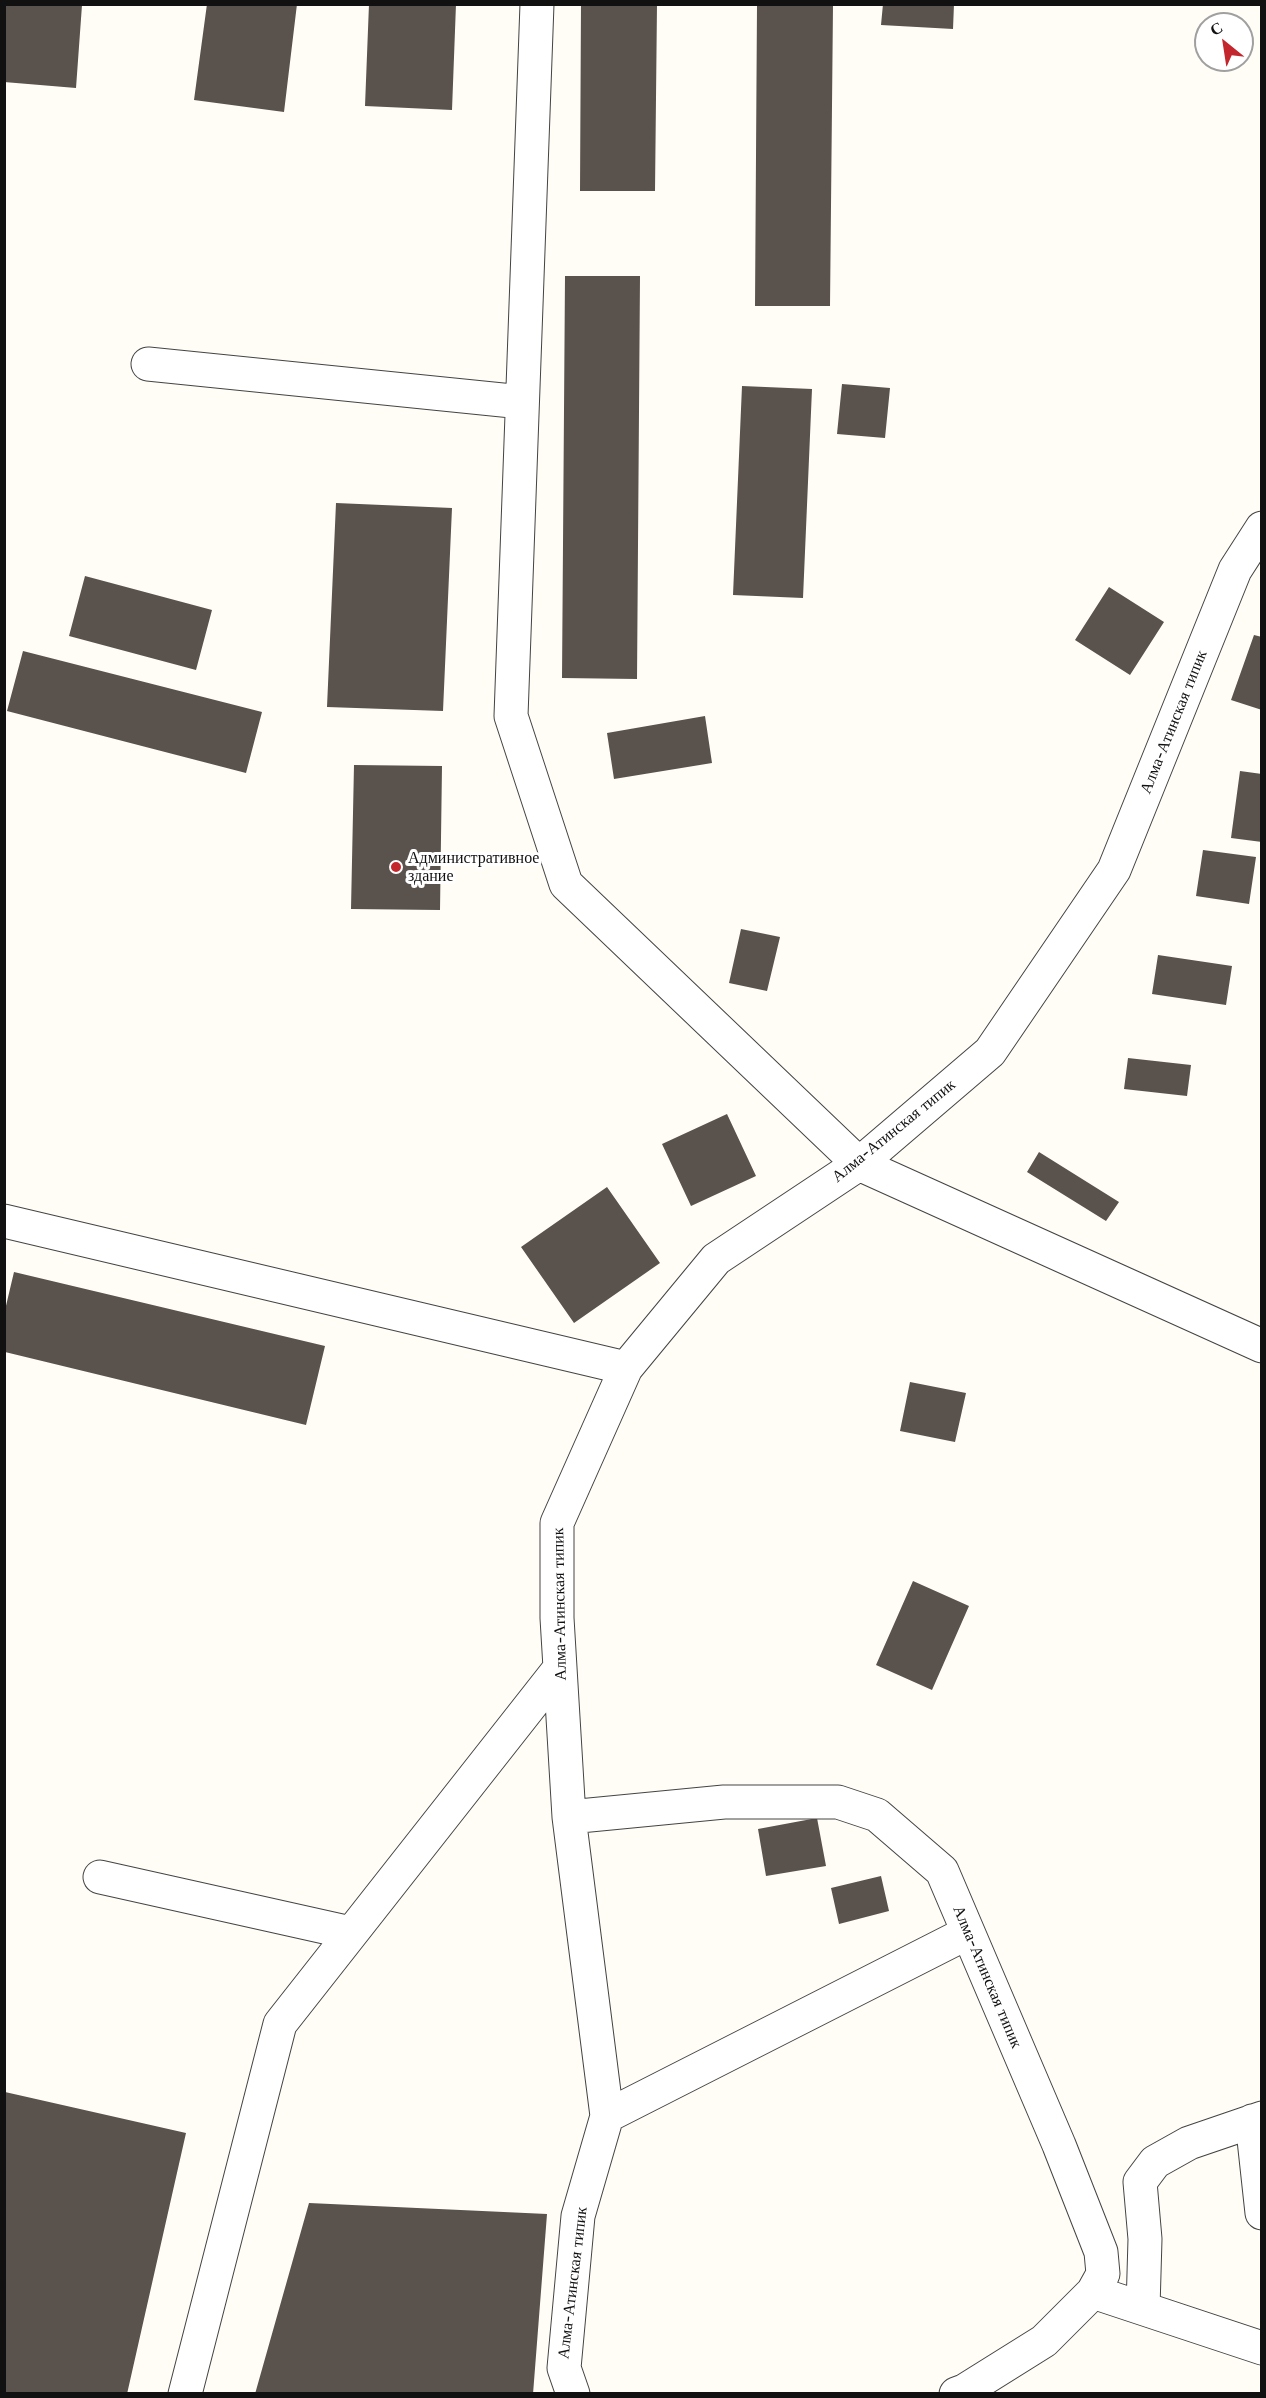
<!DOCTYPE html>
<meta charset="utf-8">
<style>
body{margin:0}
#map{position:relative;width:1266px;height:2398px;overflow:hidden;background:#fffdf5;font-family:"Libre Baskerville",serif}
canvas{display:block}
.frame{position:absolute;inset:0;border:6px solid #111;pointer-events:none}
.north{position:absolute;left:1194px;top:12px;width:60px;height:60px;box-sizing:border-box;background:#fff;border:2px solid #a0a0a0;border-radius:50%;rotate:330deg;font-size:16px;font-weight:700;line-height:24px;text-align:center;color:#111}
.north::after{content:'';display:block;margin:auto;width:21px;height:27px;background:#c4262e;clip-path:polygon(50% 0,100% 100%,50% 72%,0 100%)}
</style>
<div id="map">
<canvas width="1266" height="2398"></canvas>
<div class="frame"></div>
<div class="north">С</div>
</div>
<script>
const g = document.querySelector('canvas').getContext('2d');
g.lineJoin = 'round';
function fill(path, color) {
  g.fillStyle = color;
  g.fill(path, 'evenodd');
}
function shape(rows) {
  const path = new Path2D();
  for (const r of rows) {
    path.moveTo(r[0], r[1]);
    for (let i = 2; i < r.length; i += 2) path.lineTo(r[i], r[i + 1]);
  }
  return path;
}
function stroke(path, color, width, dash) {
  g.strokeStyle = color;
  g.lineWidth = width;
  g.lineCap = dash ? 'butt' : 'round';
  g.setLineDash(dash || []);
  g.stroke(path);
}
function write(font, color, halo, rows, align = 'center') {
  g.font = font + ' "Libre Baskerville",serif';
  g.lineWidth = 6;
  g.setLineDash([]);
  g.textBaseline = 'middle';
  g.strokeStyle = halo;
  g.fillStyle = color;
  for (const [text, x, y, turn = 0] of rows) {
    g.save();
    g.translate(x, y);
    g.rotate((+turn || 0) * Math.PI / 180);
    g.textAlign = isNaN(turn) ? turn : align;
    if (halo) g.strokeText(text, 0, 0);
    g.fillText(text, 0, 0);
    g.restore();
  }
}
const building = shape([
 [207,4,297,4,284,112,194,100],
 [369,4,456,4,452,110,365,106],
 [581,4,657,4,655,191,580,191],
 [883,4,954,4,953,29,881,25],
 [4,5,82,5,76,88,4,82],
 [757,5,833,5,830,306,755,306],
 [565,276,640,276,637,679,562,678],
 [842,384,890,388,885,438,837,434],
 [742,386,812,389,803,598,733,595],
 [336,503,452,508,443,711,327,707],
 [85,576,212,610,196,670,69,636],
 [1109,587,1164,622,1130,675,1075,640],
 [1254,635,1262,637,1262,710,1231,700],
 [23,651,262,712,246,773,7,711],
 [705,716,712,763,614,779,607,733],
 [354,765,442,766,440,910,351,909],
 [1240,771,1262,774,1262,842,1231,838],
 [1203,850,1256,857,1249,904,1196,896],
 [741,929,780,937,767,991,729,983],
 [1158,955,1232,966,1226,1005,1152,994],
 [1128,1058,1191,1065,1187,1096,1124,1089],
 [727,1114,756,1176,691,1206,662,1144],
 [1039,1152,1119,1202,1106,1221,1027,1172],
 [607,1187,660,1263,574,1323,521,1247],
 [14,1272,325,1346,306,1425,5,1352,5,1310],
 [910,1382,966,1393,955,1442,900,1431],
 [913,1581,969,1606,932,1690,876,1665],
 [817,1818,826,1866,766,1876,758,1829],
 [881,1876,889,1911,839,1924,831,1888],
 [5,2092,186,2133,127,2394,5,2394],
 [309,2203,547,2214,533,2394,255,2394]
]);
const minor = shape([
 [537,4,511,716,566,884,859,1164,1262,1346],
 [148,364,522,402],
 [4,1221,626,1368],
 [569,1817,724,1802,838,1802,877,1815,942,1871,1059,2145,1101,2252,1103,2274,1093,2292,1044,2341,964,2391,956,2394],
 [100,1877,351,1933],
 [607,2116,967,1933],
 [1252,2121,1262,2213],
 [1093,2292,1262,2348],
 [1143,2308,1145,2239,1140,2182,1155,2162,1189,2143,1262,2118],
 [185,2394,280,2024,560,1668],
 [573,2394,564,2368,578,2216,607,2116,569,1817,557,1618,557,1523,626,1368,716,1259,859,1164,990,1052,1114,870,1235,570,1262,528]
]);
const markers = [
 [396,867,6,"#c4262e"]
];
const streetNames = [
 ["Алма-Атинская типик",1174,722,-68],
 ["Алма-Атинская типик",894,1131,-39],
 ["Алма-Атинская типик",560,1604,-91],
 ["Алма-Атинская типик",987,1977,67],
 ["Алма-Атинская типик",573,2283,-83]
];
const poiNames = [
 ["Административное",408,858],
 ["здание",408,876]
];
fill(building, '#5a524d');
stroke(minor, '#444', 35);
stroke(minor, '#fff', 33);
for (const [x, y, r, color] of markers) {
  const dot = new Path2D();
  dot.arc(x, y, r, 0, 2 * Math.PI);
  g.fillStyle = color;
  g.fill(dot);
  stroke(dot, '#fff', 2);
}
write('16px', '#111', '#fff', streetNames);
write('16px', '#111', '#fff', poiNames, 'left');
</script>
